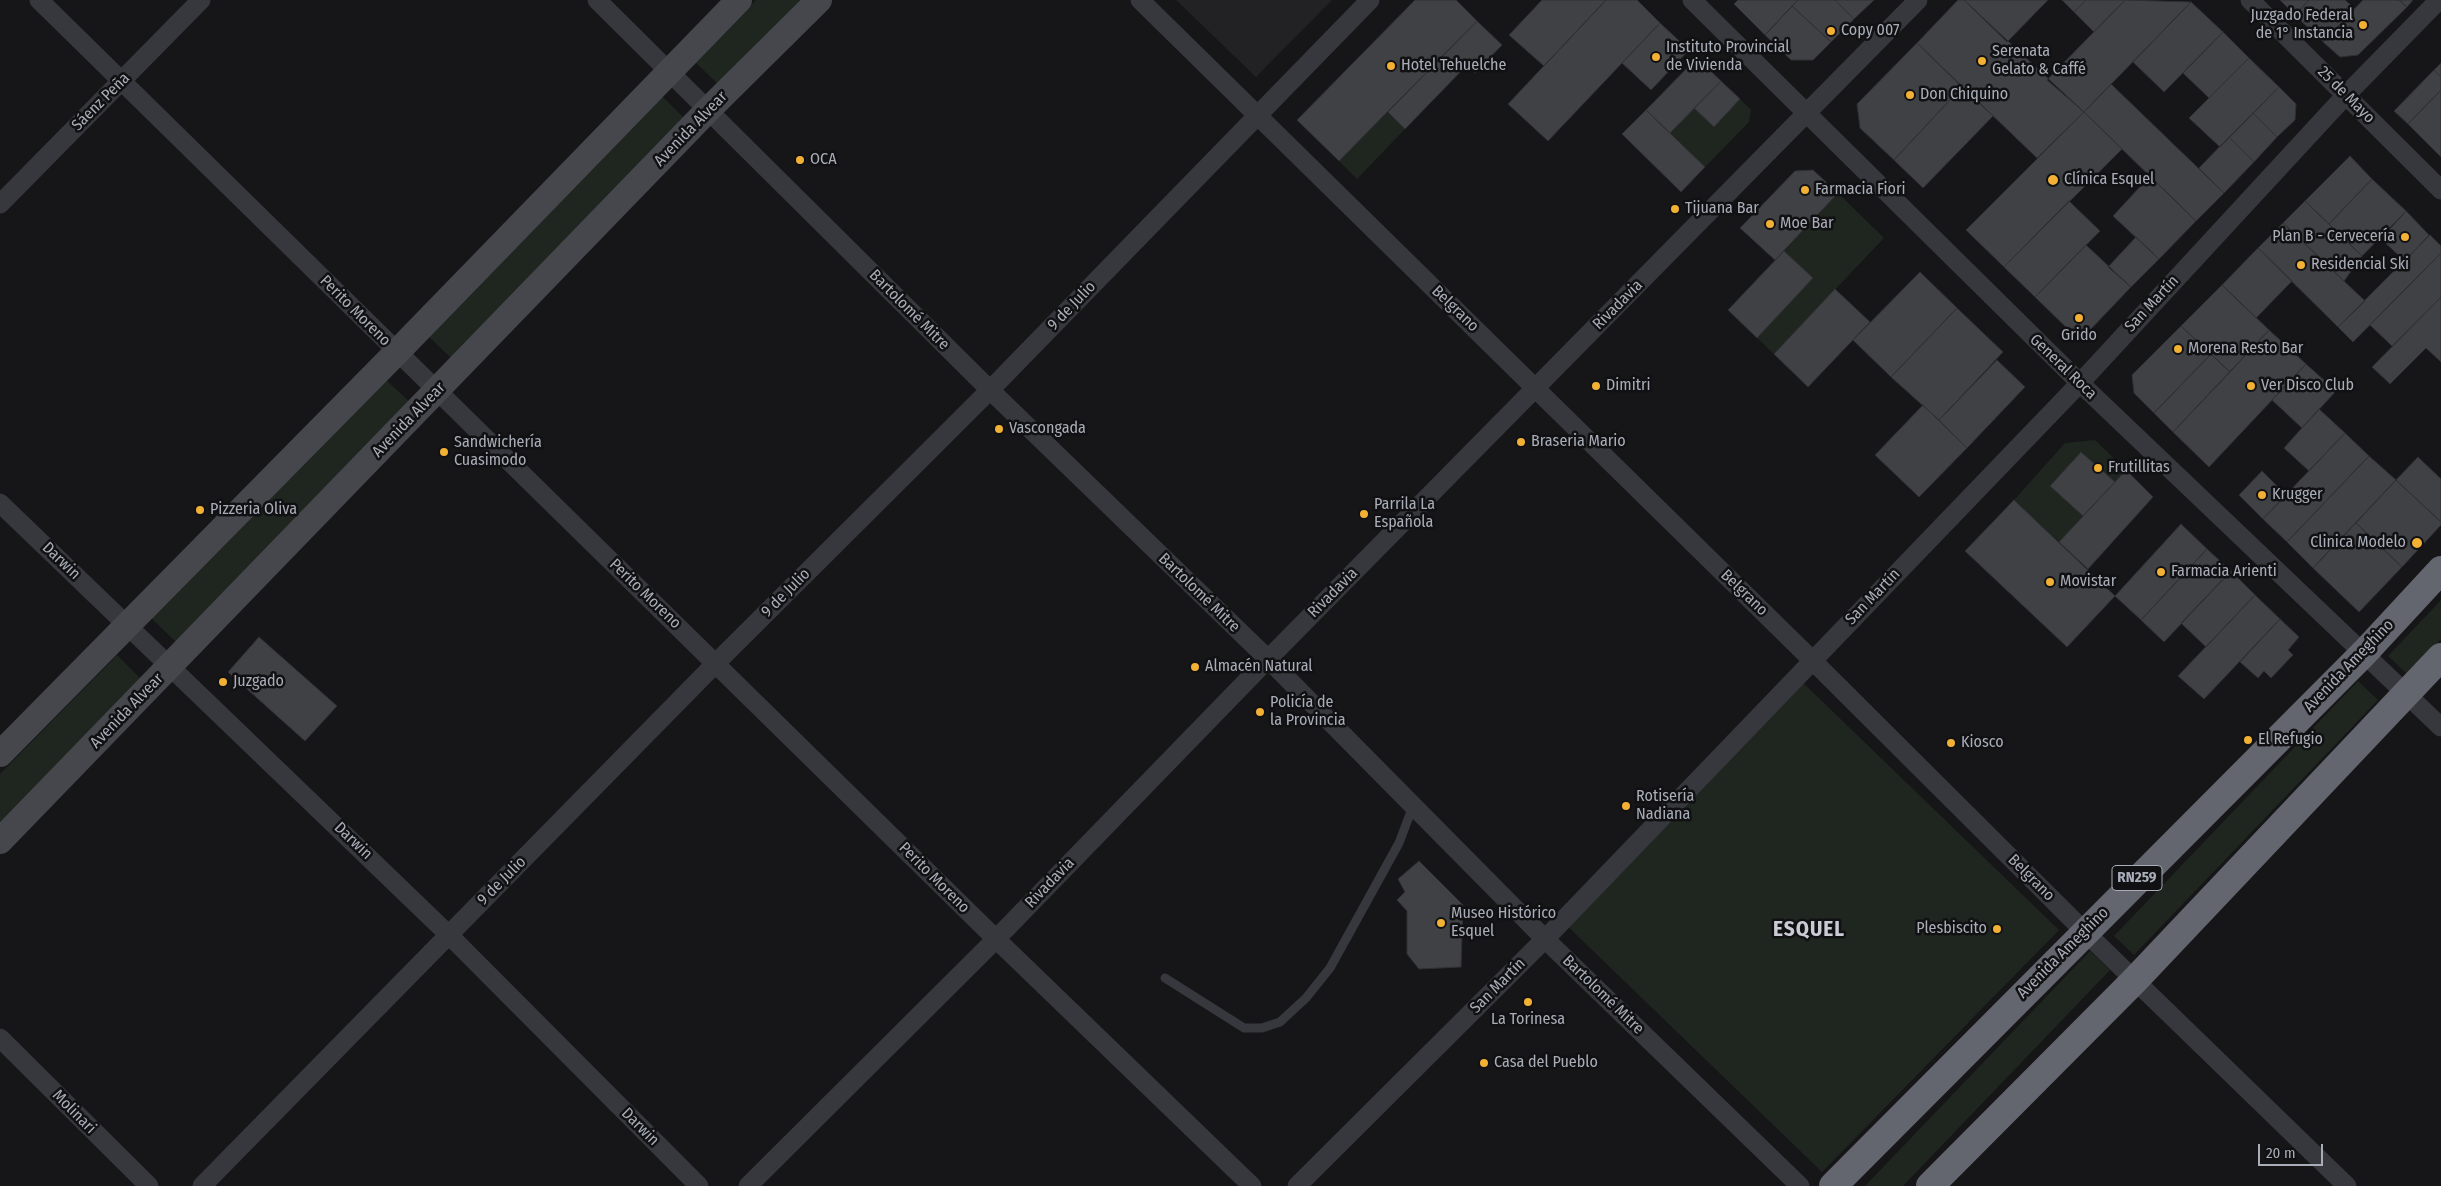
<!DOCTYPE html>
<meta charset="utf-8">
<style>
body{margin:0}
#map{position:relative;width:2441px;height:1186px;overflow:hidden;background:#161618;font-family:"Fira Sans Condensed",sans-serif}
canvas{display:block}
.scale{position:absolute;left:2258px;top:1144px;width:65px;height:22px;box-sizing:border-box;border:2px solid #a8adb8;border-top:0;padding-left:6px;font-size:15px;line-height:18px;white-space:nowrap;color:#a8adb8;-webkit-text-stroke:4px #111113;paint-order:stroke}
</style>
<div id="map">
<canvas width="2441" height="1186"></canvas>
<div class="scale">20 m</div>
</div>
<script>
const g = document.querySelector('canvas').getContext('2d');
g.lineJoin = 'round';
function fill(path, color) {
  g.fillStyle = color;
  g.fill(path, 'evenodd');
}
function shape(rows) {
  const path = new Path2D();
  for (const r of rows) {
    path.moveTo(r[0], r[1]);
    for (let i = 2; i < r.length; i += 2) path.lineTo(r[i], r[i + 1]);
  }
  return path;
}
function stroke(path, color, width, dash) {
  g.strokeStyle = color;
  g.lineWidth = width;
  g.lineCap = dash ? 'butt' : 'round';
  g.setLineDash(dash || []);
  g.stroke(path);
}
function write(font, color, halo, rows, align = 'center') {
  g.font = font + ' "Fira Sans Condensed",sans-serif';
  g.lineWidth = 5;
  g.setLineDash([]);
  g.textBaseline = 'middle';
  g.strokeStyle = halo;
  g.fillStyle = color;
  for (const [text, x, y, turn = 0] of rows) {
    g.save();
    g.translate(x, y);
    g.rotate((+turn || 0) * Math.PI / 180);
    g.textAlign = isNaN(turn) ? turn : align;
    if (halo) g.strokeText(text, 0, 0);
    g.fillText(text, 0, 0);
    g.restore();
  }
}
const built = shape([
 [1176,0,1332,0,1256,77]
]);
const green = shape([
 [756,0,808,0,722,88,695,62],
 [661,95,687,121,453,360,427,335],
 [1740,99,1751,110,1749,122,1705,167,1670,133,1694,108,1714,126],
 [1388,112,1405,129,1357,179,1339,161],
 [1838,193,1884,238,1774,354,1757,338,1812,278,1784,251],
 [384,378,411,403,177,643,150,617],
 [2095,440,2126,470,2115,482,2081,452,2050,486,2083,516,2059,542,2014,500,2065,443],
 [2441,600,2441,639,2407,674,2388,656],
 [117,655,143,681,0,827,0,774],
 [1796,676,2059,930,1822,1172,1560,919],
 [2358,681,2378,700,2134,955,2114,936],
 [2090,951,2110,970,1903,1186,1865,1186]
]);
const building = shape([
 [1415,0,1456,0,1477,21,1339,161,1297,120,1415,0],
 [1542,0,1606,0,1544,66,1509,35,1542,0],
 [1606,0,1637,0,1660,23,1548,141,1508,104,1606,0],
 [1738,0,1798,0,1765,35,1734,4,1738,0],
 [1798,0,1835,0,1854,19,1831,42,1792,6,1798,0],
 [1835,0,1874,0,1854,19,1835,0],
 [1958,0,1964,0,2084,112,2037,158,1917,43,1958,0],
 [1964,0,2048,0,2007,42,1964,0],
 [2062,0,2086,0,2074,12,2062,0],
 [2086,0,2125,0,2094,32,2074,12,2086,0],
 [2125,0,2191,2,2084,112,2047,80,2125,0],
 [2280,0,2309,0,2295,15,2280,0],
 [2309,0,2345,0,2355,9,2323,42,2295,15,2309,0],
 [2363,0,2399,0,2407,7,2358,55,2340,57,2323,42,2363,0],
 [2399,0,2413,0,2407,7,2399,0],
 [2191,2,2223,32,2164,92,2133,62,2191,2],
 [1792,6,1831,42,1813,60,1791,60,1765,35,1792,6],
 [1477,21,1502,45,1475,73,1467,65,1405,129,1388,112,1477,21],
 [1660,23,1689,50,1651,90,1622,63,1660,23],
 [2223,32,2249,58,2209,98,2183,73,2223,32],
 [1917,43,1962,87,1894,160,1860,128,1857,104,1917,43],
 [1697,58,1721,81,1670,133,1646,110,1697,58],
 [2249,58,2279,87,2220,147,2189,118,2249,58],
 [2441,63,2441,77,2434,70,2441,63],
 [2434,70,2441,77,2441,90,2408,124,2394,111,2434,70],
 [1721,81,1740,99,1714,127,1694,108,1721,81],
 [2111,84,2224,193,2196,221,2084,112,2111,84],
 [1962,87,1993,116,1923,188,1894,160,1962,87],
 [2279,87,2296,104,2295,120,2277,137,2253,113,2279,87],
 [2441,90,2441,157,2408,124,2441,90],
 [1646,110,1705,167,1681,192,1622,134,1646,110],
 [2084,112,2122,149,2004,267,1966,230,2084,112],
 [2253,113,2277,137,2254,162,2229,137,2253,113],
 [2229,137,2254,162,2224,193,2199,168,2229,137],
 [2350,156,2372,179,2329,224,2305,201,2350,156],
 [1813,170,1838,193,1775,260,1740,228,1795,171,1813,170],
 [2150,176,2196,221,2159,259,2113,216,2150,176],
 [2372,179,2406,211,2362,256,2329,224,2372,179],
 [2069,201,2100,231,2035,297,2004,267,2069,201],
 [2305,201,2362,256,2344,281,2283,223,2305,201],
 [2406,211,2429,235,2405,261,2381,239,2406,211],
 [2283,223,2365,301,2338,327,2258,248,2283,223],
 [2430,235,2441,246,2441,253,2353,342,2338,327,2430,235],
 [2136,237,2159,259,2131,287,2108,267,2136,237],
 [2086,245,2131,287,2089,331,2071,332,2035,297,2086,245],
 [2258,248,2292,281,2256,318,2222,285,2258,248],
 [1784,251,1813,278,1757,338,1728,310,1784,251],
 [2441,253,2441,297,2392,346,2370,325,2441,253],
 [1920,272,1957,308,1891,377,1853,340,1920,272],
 [2222,285,2269,330,2230,372,2181,326,2222,285],
 [1835,289,1870,322,1808,387,1774,354,1835,289],
 [2441,297,2441,362,2426,348,2390,384,2372,367,2441,297],
 [1957,308,2003,352,1939,420,1891,377,1957,308],
 [2181,326,2211,354,2154,413,2134,393,2132,375,2181,326],
 [2269,330,2306,364,2209,467,2173,432,2269,330],
 [2211,354,2230,372,2173,432,2154,413,2211,354],
 [1997,360,2025,387,1967,448,1939,420,1997,360],
 [2306,364,2336,391,2302,428,2272,400,2306,364],
 [1923,405,1967,448,1919,497,1875,455,1923,405],
 [2319,409,2345,433,2309,471,2284,448,2319,409],
 [2345,433,2369,456,2287,542,2263,519,2345,433],
 [2081,452,2115,482,2083,516,2050,486,2081,452],
 [2369,456,2396,480,2313,568,2287,542,2369,456],
 [2418,457,2441,479,2441,522,2396,480,2418,457],
 [2126,470,2153,497,2088,569,2059,542,2126,470],
 [2262,471,2286,495,2263,519,2239,495,2262,471],
 [2396,480,2441,522,2441,525,2402,567,2356,523,2396,480],
 [2014,500,2115,596,2067,647,1965,551,2014,500],
 [2356,523,2402,567,2359,612,2313,568,2356,523],
 [2181,524,2207,549,2141,620,2115,596,2181,524],
 [2207,549,2231,571,2164,642,2141,620,2207,549],
 [2231,571,2255,595,2206,647,2181,623,2231,571],
 [2255,595,2280,619,2204,699,2178,676,2255,595],
 [2280,619,2299,637,2288,650,2293,655,2271,678,2264,671,2258,678,2240,662,2280,619],
 [259,637,337,706,305,741,228,672,259,637],
 [1419,861,1463,905,1461,967,1419,969,1407,954,1407,911,1397,900,1405,892,1398,879,1419,861]
]);
const lane = shape([
 [1165,978,1244,1028,1262,1028,1280,1022,1306,998,1330,968,1399,843,1413,806]
]);
const street = shape([
 [39,0,996,939,1252,1186],
 [597,0,990,390,1268,659,1545,939,1800,1186],
 [1140,0,1812,660,2084,931,2347,1186],
 [1692,0,2080,383,2441,727],
 [2250,0,2441,190],
 [0,204,201,0],
 [0,503,449,935,699,1186],
 [0,1038,149,1186],
 [202,1186,716,663,990,390,1370,0],
 [748,1186,996,939,1268,659,1918,0],
 [1297,1186,1545,939,2080,383,2346,95,2439,0]
]);
const secondary = shape([
 [0,754,397,352,739,0],
 [0,841,707,111,819,0]
]);
const highway = shape([
 [1833,1186,2365,652,2441,570],
 [1930,1186,2135,980,2441,657]
]);
const markers = [
 [2363,25,5,"#f2b134"],
 [1831,31,5,"#f2b134"],
 [1656,57,5,"#f2b134"],
 [1982,61,5,"#f2b134"],
 [1391,66,5,"#f2b134"],
 [1910,95,5,"#f2b134"],
 [800,160,5,"#f2b134"],
 [2053,180,6,"#f2b134"],
 [1805,190,5,"#f2b134"],
 [1675,209,5,"#f2b134"],
 [1770,224,5,"#f2b134"],
 [2405,237,5,"#f2b134"],
 [2301,265,5,"#f2b134"],
 [2079,318,5,"#f2b134"],
 [2178,349,5,"#f2b134"],
 [1596,386,5,"#f2b134"],
 [2251,386,5,"#f2b134"],
 [999,429,5,"#f2b134"],
 [1521,442,5,"#f2b134"],
 [444,452,5,"#f2b134"],
 [2098,468,5,"#f2b134"],
 [2262,495,5,"#f2b134"],
 [200,510,5,"#f2b134"],
 [1364,514,5,"#f2b134"],
 [2417,543,6,"#f2b134"],
 [2161,572,5,"#f2b134"],
 [2050,582,5,"#f2b134"],
 [1195,667,5,"#f2b134"],
 [223,682,5,"#f2b134"],
 [1260,712,5,"#f2b134"],
 [2248,740,5,"#f2b134"],
 [1951,743,5,"#f2b134"],
 [1626,806,5,"#f2b134"],
 [1441,923,5,"#f2b134"],
 [1997,929,5,"#f2b134"],
 [1528,1002,5,"#f2b134"],
 [1484,1063,5,"#f2b134"]
];
const shields = [
 [2137,878,50]
];
const shieldNames = [
 ["RN259",2137,878]
];
const poiNames = [
 ["Juzgado Federal",2353,16,"right"],
 ["de 1° Instancia",2353,34,"right"],
 ["Copy 007",1841,31],
 ["Instituto Provincial",1666,48],
 ["de Vivienda",1666,66],
 ["Serenata",1992,52],
 ["Gelato & Caffé",1992,70],
 ["Hotel Tehuelche",1401,66],
 ["Don Chiquino",1920,95],
 ["OCA",810,160],
 ["Clínica Esquel",2064,180],
 ["Farmacia Fiori",1815,190],
 ["Tijuana Bar",1685,209],
 ["Moe Bar",1780,224],
 ["Plan B - Cervecería",2395,237,"right"],
 ["Residencial Ski",2311,265],
 ["Grido",2079,336,"center"],
 ["Morena Resto Bar",2188,349],
 ["Dimitri",1606,386],
 ["Ver Disco Club",2261,386],
 ["Vascongada",1009,429],
 ["Braseria Mario",1531,442],
 ["Sandwichería",454,443],
 ["Cuasimodo",454,461],
 ["Frutillitas",2108,468],
 ["Krugger",2272,495],
 ["Parrila La",1374,505],
 ["Española",1374,523],
 ["Pizzeria Oliva",210,510],
 ["Clinica Modelo",2406,543,"right"],
 ["Farmacia Arienti",2171,572],
 ["Movistar",2060,582],
 ["Almacén Natural",1205,667],
 ["Juzgado",233,682],
 ["Policía de",1270,703],
 ["la Provincia",1270,721],
 ["El Refugio",2258,740],
 ["Kiosco",1961,743],
 ["Rotisería",1636,797],
 ["Nadiana",1636,815],
 ["Museo Histórico",1451,914],
 ["Esquel",1451,932],
 ["Plesbiscito",1987,929,"right"],
 ["La Torinesa",1528,1020,"center"],
 ["Casa del Pueblo",1494,1063]
];
const streetNames = [
 ["25 de Mayo",2346,95,45],
 ["Sáenz Peña",101,102,-45],
 ["Avenida Alvear",691,129,-46],
 ["San Martín",2152,304,-47],
 ["Rivadavia",1618,305,-45],
 ["9 de Julio",1072,306,-46],
 ["Belgrano",1455,309,44],
 ["Bartolomé Mitre",909,310,45],
 ["Perito Moreno",355,311,45],
 ["General Roca",2063,367,44],
 ["Avenida Alvear",409,420,-46],
 ["Darwin",61,561,44],
 ["9 de Julio",786,593,-45],
 ["Bartolomé Mitre",1199,593,44],
 ["Rivadavia",1333,593,-45],
 ["Belgrano",1744,593,44],
 ["Perito Moreno",645,594,44],
 ["San Martín",1873,597,-46],
 ["Avenida Ameghino",2349,666,-46],
 ["Avenida Alvear",127,711,-46],
 ["Darwin",353,841,44],
 ["Perito Moreno",934,878,45],
 ["Belgrano",2031,878,45],
 ["9 de Julio",502,881,-45],
 ["Rivadavia",1050,883,-46],
 ["Avenida Ameghino",2063,953,-45],
 ["San Martín",1498,986,-45],
 ["Bartolomé Mitre",1603,995,44],
 ["Molinari",74,1112,45],
 ["Darwin",640,1127,45]
];
const districtNames = [
 ["ESQUEL",1809,930]
];
fill(built, '#222225');
fill(green, '#1e261f');
fill(building, '#404145');
stroke(building, '#303034', 1);
stroke(lane, '#37383d', 9);
stroke(street, '#37383d', 19);
stroke(secondary, '#45474d', 26);
stroke(highway, '#63666e', 28);
for (const [x, y, r, color] of markers) {
  const dot = new Path2D();
  dot.arc(x, y, r, 0, 2 * Math.PI);
  g.fillStyle = color;
  g.fill(dot);
  stroke(dot, '#111113', 2);
}
for (const [x, y, w] of shields) {
  const box = new Path2D();
  box.roundRect(x - w / 2, y - 12.5, w, 25, 4);
  g.fillStyle = '#111113';
  g.fill(box);
  stroke(box, '#a8adb8', 1);
}
write('bold 15px', '#a8adb8', null, shieldNames);
write('16px', '#a8adb8', '#111113', poiNames, 'left');
write('16px', '#a8adb8', '#111113', streetNames);
g.letterSpacing = '1px';
write('bold 21px', '#c9ccd4', '#111113', districtNames);
g.letterSpacing = '0px';
</script>
